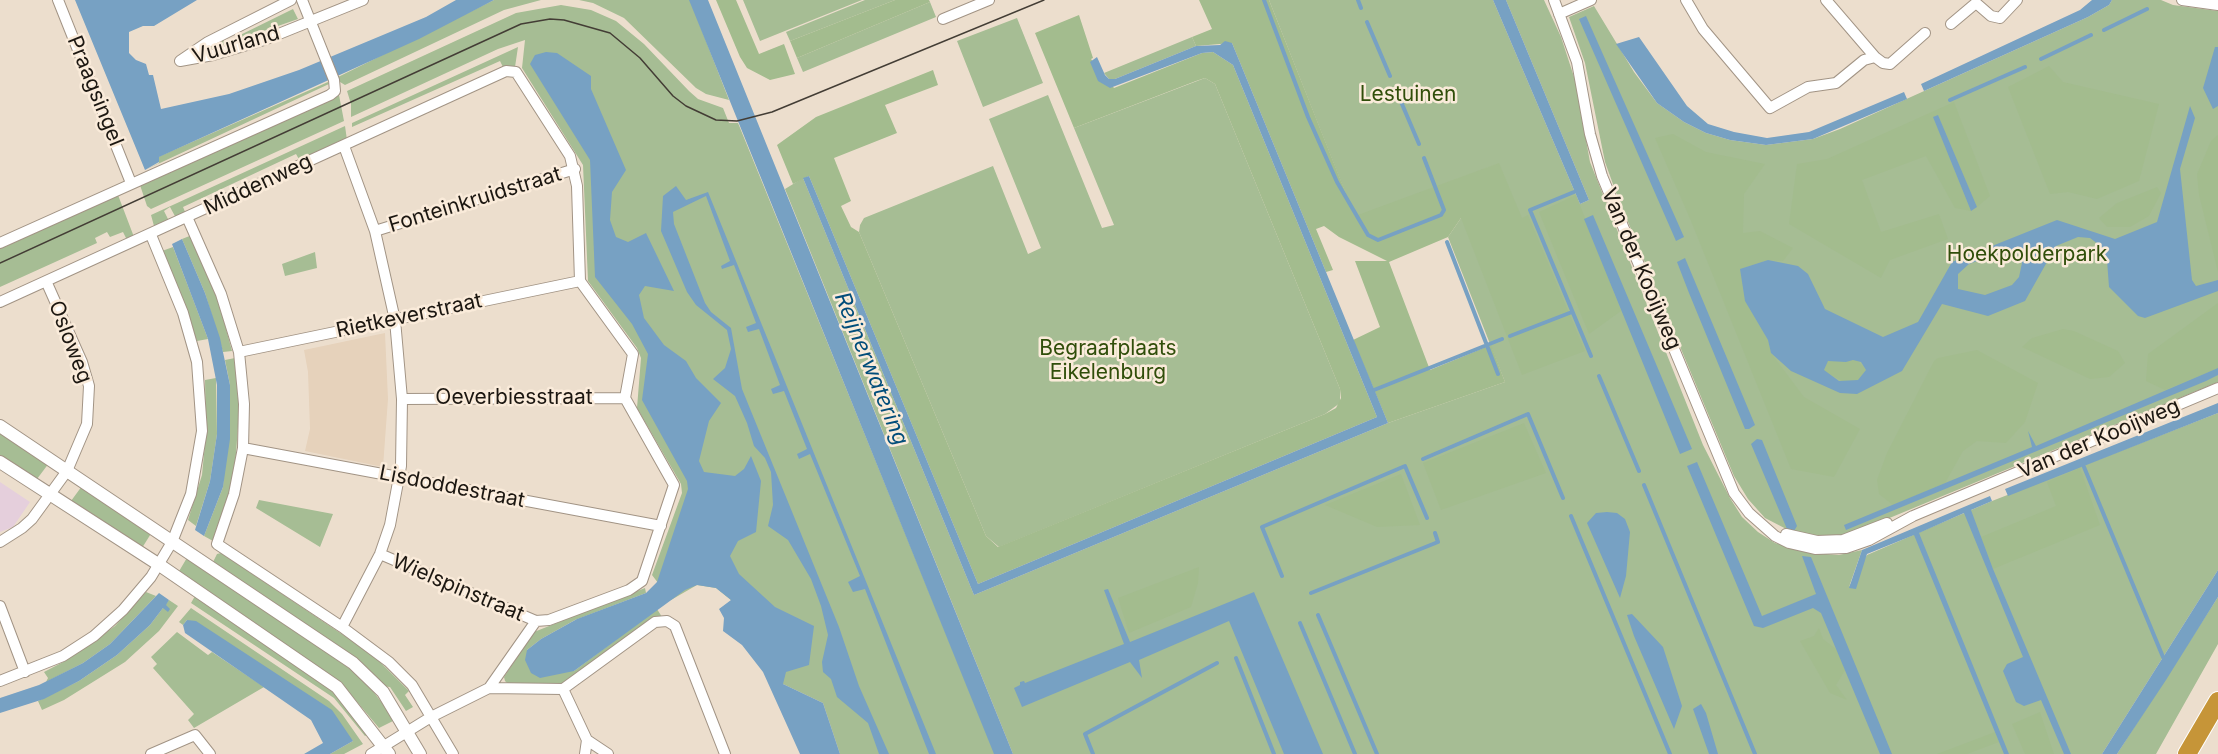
<!DOCTYPE html>
<style>
body{margin:0}
canvas{display:block;background:#ecdecd}
</style>
<canvas width="2218" height="754"></canvas>
<script>
const g = document.querySelector('canvas').getContext('2d');
g.lineJoin = 'round';
function fill(path, color) {
  g.fillStyle = color;
  g.fill(path, 'evenodd');
}
function shape(rows) {
  const path = new Path2D();
  for (const r of rows) {
    path.moveTo(r[0], r[1]);
    for (let i = 2; i < r.length; i += 2) path.lineTo(r[i], r[i + 1]);
  }
  return path;
}
function stroke(path, color, width, dash) {
  g.strokeStyle = color;
  g.lineWidth = width;
  g.lineCap = dash ? 'butt' : 'round';
  g.setLineDash(dash || []);
  g.stroke(path);
}
function write(font, color, halo, rows, align = 'center') {
  g.font = font + ' Inter,sans-serif';
  g.lineWidth = 5;
  g.setLineDash([]);
  g.textBaseline = 'middle';
  g.strokeStyle = halo;
  g.fillStyle = color;
  for (const [text, x, y, turn = 0] of rows) {
    g.save();
    g.translate(x, y);
    g.rotate((+turn || 0) * Math.PI / 180);
    g.textAlign = isNaN(turn) ? turn : align;
    if (halo) g.strokeText(text, 0, 0);
    g.fillText(text, 0, 0);
    g.restore();
  }
}
const commercial = shape([
 [0,482,30,502,13,527,0,532]
]);
const built = shape([
 [385,333,388,399,383,467,305,451,310,429,308,372,304,350]
]);
const green = shape([
 [494,0,541,0,504,10,345,85,340,82,338,77],
 [579,0,690,0,729,100,706,94,696,88,624,18,593,3],
 [743,0,862,0,760,41],
 [865,0,895,0,790,41,786,32],
 [1269,0,1493,0,1580,204,1589,200,1506,0,1544,0,1561,37,1575,80,1590,162,1703,445,1730,498,1742,517,1758,532,1775,543,1812,553,1839,555,1862,550,1849,587,1867,555,1992,501,2218,413,2218,570,2102,754,1013,754,785,189,803,178,974,595,1388,423,1505,382,1448,237,1498,164,1355,217],
 [2112,0,2161,0,2173,5,2218,11,2218,382,1846,536,1825,538,1796,534,1765,518,1748,499,1734,476,1618,198,1605,162,1585,63,1569,17,1594,6,1634,72,1657,103,1684,122,1706,133,1730,140,1766,145,1813,139,1840,129,2088,17,2109,5],
 [930,2,936,17,803,72,797,58],
 [561,5,591,10,616,21,644,44,689,91,698,99,723,108,729,123,738,123,995,754,840,754,823,703,783,684,731,600,716,588,697,585,671,600,652,575,682,493,681,484,637,408,641,358,637,348,588,281,583,165,522,68,525,40,498,49,351,117,351,104,347,91,516,13],
 [293,9,298,19,209,50,205,49,223,40,226,42],
 [1017,18,1043,83,983,107,957,41],
 [1192,37,1196,46,1115,79,1109,79,1104,73],
 [518,47,515,67,503,67,500,61,352,127,352,123],
 [1205,78,1215,84,1340,389,1340,403,1325,414,999,547,986,536,859,232,860,225,864,218,993,166,1028,254,1041,248,989,119,1048,95,1102,228,1114,225,1074,128],
 [328,82,329,84,145,170,159,163,158,157],
 [339,95,344,121,151,209,147,206,140,185],
 [345,126,347,140,300,161,296,154,183,207,186,214,176,218,170,207,164,211,169,221,154,226,151,215],
 [118,195,134,237,127,240,123,232,110,237,107,232,95,238,97,243,0,287,0,249],
 [192,235,215,288,232,351,223,352,205,293,182,239],
 [173,247,191,294,208,339,197,341,162,251],
 [315,252,317,268,285,276,282,264],
 [235,358,239,412,235,468,228,499,213,541,204,536,223,487,230,385,225,360],
 [216,378,217,434,210,481,196,526,188,520,202,475,206,433,205,380],
 [0,430,49,463,37,479,0,455],
 [82,486,152,532,142,548,71,501],
 [259,500,333,514,320,547,256,508],
 [221,553,373,655,409,691,405,695,413,707,406,711,390,687,381,686,212,564,217,554],
 [188,556,363,678,395,720,379,728,347,690,178,573],
 [645,588,646,593,575,620,541,639,527,650,574,671,657,609,662,617,566,683,555,686,508,684,505,681,504,677,534,632],
 [146,592,156,596,110,644,83,663,46,682,48,678,44,672,67,660,115,626],
 [195,596,328,685,369,734,365,736,334,698,191,603],
 [2218,597,2218,644,2156,754,2117,754],
 [169,600,178,606,159,631,125,662,64,700,42,710,38,701,79,681,117,655,150,625],
 [191,608,329,701,342,714,363,744,344,754,330,754,353,741,187,620,183,625,179,622],
 [177,632,208,655,212,652,264,687,194,728,188,720,194,714,153,668,157,664,151,657]
]);
const forest = shape([
 [716,0,736,0,759,54,784,44,795,74,770,80,747,68,740,57],
 [895,0,929,0,930,2,797,58,790,41],
 [1199,0,1269,0,1355,216,1499,163,1522,218,1528,215,1585,351,1522,375,1461,218,1448,237,1389,262,1430,370,1491,345,1505,382,1388,423,1353,340,1380,327,1355,261,1387,261,1339,237,1324,226,1316,229,1333,270,1326,272,1232,43,1196,46,1192,37,1212,29],
 [1079,15,1093,58,1091,59,1114,88,1202,53,1213,52,1233,65,1377,417,978,584,809,176,793,184,777,145,816,117,933,70,938,85,885,105,897,133,834,158,851,201,841,206,851,227,859,232,986,536,998,547,1325,414,1336,408,1341,398,1340,389,1215,84,1205,78,1196,81,1074,128,1035,33],
 [2049,66,2063,82,2159,104,2139,181,2097,199,2068,192,2050,194,2008,87],
 [1954,102,1990,196,1977,207,1938,115,1951,162,1971,211,1955,208,1926,156,1862,180,1881,232,1939,214,1948,239,1890,260,1881,278,1789,224,1797,164,1827,159],
 [1673,134,1706,152,1765,164,1744,194,1743,233,1760,231,1793,248,1783,261,1768,260,1740,269,1745,301,1768,340,1771,353,1804,397,1860,429,1834,477,1791,469,1691,221,1655,138],
 [2218,135,2218,272,2199,195,2197,174,2211,141],
 [2157,187,2161,193,2149,216,2130,227,2107,227,2099,218,2117,203],
 [1576,195,1621,311,1589,334,1539,212],
 [2218,303,2218,368,2165,390,2146,381,2148,354],
 [2063,329,2074,331,2118,351,2125,363,2109,377,2090,379,2022,347,2032,338],
 [1977,350,2038,383,2025,422,2006,443,1977,441,1963,451,1945,483,1893,505,1879,494,1877,480,1887,453,1934,361,1938,358],
 [1828,360,1857,360,1866,370,1858,380,1844,382,1824,371],
 [1524,423,1546,473,1441,510,1423,463],
 [2080,468,2100,525,1993,569,1981,537,2056,506,2047,482],
 [1401,474,1420,525,1377,527,1325,505],
 [1199,567,1198,583,1191,607,1129,633,1118,598],
 [1819,628,1823,639,1837,650,1845,670,1836,685,1847,700,1830,693,1800,641,1814,636],
 [2040,712,2054,754,2025,754,2012,724],
 [1995,732,1999,742,1967,754,1937,754]
]);
const water = shape([
 [75,0,197,0,154,26,143,26,129,32,129,53,136,60,146,64,149,75,153,75,161,109,229,94,299,70,426,17,456,0,494,0,419,39,159,157,159,162,145,170],
 [689,0,708,0,1013,754,994,754],
 [1493,0,1506,0,1589,200,1580,204],
 [2092,0,2112,0,2109,5,2088,17,1924,91,1921,84,2080,10],
 [1586,16,1684,237,1676,241,1579,19],
 [1639,37,1687,106,1708,124,1734,132,1767,138,1809,132,1904,92,1907,99,1813,139,1766,145,1730,140,1706,133,1684,122,1657,103,1616,44],
 [1225,41,1232,43,1388,423,974,595,803,178,809,176,978,584,1377,417,1233,65,1213,52,1202,53,1110,88,1098,81,1090,62,1097,57,1105,75,1109,79,1115,79,1196,46,1220,45],
 [2215,47,2218,47,2218,106,2213,109,2203,88],
 [546,52,557,53,591,76,591,89,626,170,612,192,610,220,616,237,628,242,646,233,674,291,645,286,639,295,644,318,664,345,686,361,696,378,721,403,709,421,699,461,704,472,735,476,744,469,751,456,761,481,756,532,738,541,730,556,739,574,775,607,814,626,809,665,786,672,783,684,823,703,840,754,800,754,763,672,742,645,723,631,724,618,719,609,731,600,716,588,697,585,685,590,574,671,540,678,531,673,525,660,527,650,541,639,577,619,646,593,657,582,688,489,687,481,642,400,648,354,632,324,595,277,590,160,530,64,535,55],
 [2190,106,2195,118,2180,169,2192,280,2196,286,2218,280,2218,291,2145,318,2138,316,2109,287,2107,260,2102,247,2090,238,2078,237,2056,246,2025,301,1988,316,1942,304,1902,371,1857,394,1840,393,1791,371,1771,353,1768,340,1745,301,1740,269,1768,260,1798,266,1808,274,1825,309,1883,337,1918,322,1952,262,2057,220,2115,239,2157,222],
 [2005,251,2020,254,2022,263,2019,277,2012,285,1985,295,1958,289,1958,274,1969,264],
 [1853,360,1861,362,1866,370,1858,380,1839,381,1824,370,1828,361,1846,362],
 [1938,115,1977,207,1971,211,1933,117],
 [676,186,686,200,708,192,936,754,929,754,865,589,853,592,848,582,860,576,810,454,799,459,797,454,807,449,784,391,773,394,771,389,780,385,759,329,748,332,746,327,756,323,734,265,722,269,721,266,730,261,706,196,673,212,674,224,705,303,711,312,731,328,742,389,839,627,859,686,889,754,879,754,868,723,837,697,831,679,823,672,822,662,828,635,821,606,811,579,788,540,768,526,773,505,771,472,765,458,754,446,747,423,735,396,713,379,725,368,731,349,727,330,696,305,687,292,661,231,663,196],
 [1593,215,1692,449,1680,454,1584,219],
 [182,239,205,293,220,338,230,385,230,439,223,487,204,536,195,530,210,481,217,434,217,385,208,339,172,244],
 [1685,258,1755,425,1749,429,1745,429,1689,293,1677,262],
 [2218,368,2218,375,2206,381,1846,530,1844,525,2032,447,2028,431,2036,446],
 [2218,403,2218,413,2008,496,2005,489],
 [1757,439,1762,440,1797,526,1794,531,1787,529,1751,444],
 [1697,462,1762,616,1816,594,1802,556,1811,557,1892,754,1880,754,1821,613,1813,608,1763,628,1754,626,1687,466],
 [1990,496,1992,501,1971,510,1993,569,2071,754,2064,754,2041,700,2024,706,2016,702,2003,671,2007,664,2023,657,1964,513,1919,533,2009,754,2004,754,1914,535,1867,554,1856,589,1849,588,1862,550],
 [1607,512,1617,513,1625,519,1630,532,1626,576,1620,598,1587,523,1596,513],
 [2218,570,2218,597,2166,680,2117,754,2102,754],
 [1108,589,1130,642,1254,592,1323,754,1284,754,1229,621,1139,660,1142,678,1130,662,1022,707,1014,688,1020,685,1020,682,1024,681,1025,683,1124,644,1104,590],
 [159,593,169,600,166,605,170,609,168,612,163,608,150,625,117,655,79,681,44,699,0,713,0,698,39,685,83,663,110,644],
 [1632,614,1663,647,1682,706,1674,729,1634,636,1627,615],
 [187,620,196,621,332,710,353,741,330,754,304,754,323,743,311,720,185,633,183,625],
 [1701,704,1706,713,1718,754,1709,754,1693,709]
]);
const stream = shape([
 [1264,0,1308,117,1337,182,1368,235,1378,240,1441,215,1444,210,1424,158],
 [1358,0,1361,8],
 [1367,22,1390,76],
 [2104,30,2147,9],
 [2041,59,2091,35],
 [1396,90,1419,144],
 [1950,100,2025,67],
 [1574,192,1530,210,1591,356],
 [1447,242,1498,374],
 [1510,336,1572,312],
 [1599,376,1639,471],
 [1374,390,1502,339],
 [1423,459,1528,414,1563,498],
 [2084,467,2163,657],
 [1644,485,1755,754],
 [1571,516,1670,754],
 [1282,576,1262,527,1405,466,1427,518],
 [1311,593,1438,542,1435,533],
 [1318,615,1377,754],
 [1300,623,1355,754],
 [1236,658,1274,754],
 [1093,754,1085,734,1217,663]
]);
const minor = shape([
 [58,0,131,183],
 [291,0,208,42,180,61,213,55,264,40,363,0],
 [1554,0,1577,62,1590,134,1602,176,1734,493,1749,513,1775,536,1789,543,1815,549,1846,548,1869,540,1913,516,2218,388],
 [1686,0,1703,29,1770,108,1808,87,1836,83,1864,60,1875,57,1883,63,1890,64,1925,33],
 [1826,0,1875,57],
 [2182,0,2218,5],
 [1559,14,1591,0],
 [943,19,989,0],
 [1951,24,1976,3,1991,16,2000,18,2017,0],
 [187,217,221,294,239,352,244,404,243,448,234,494,217,544,342,627,389,662,412,685,453,754],
 [375,231,575,169],
 [0,243,330,95,335,91,334,80,302,0],
 [0,302,506,71,516,72,570,156,577,186,580,281,633,354,625,398,674,485,642,581,629,590,549,620,536,621,489,688],
 [239,352,580,281],
 [402,399,625,398],
 [243,448,661,526],
 [1786,534,1817,541,1843,540,1887,523],
 [0,542,22,528,32,519,67,471,87,424,89,386,82,362,46,281],
 [380,554,536,621],
 [0,606,25,672],
 [342,627,380,554,390,525,401,466,402,399,395,320,375,231,344,146],
 [0,681,63,656,94,636,123,610,151,577,172,542,191,494,202,431,197,362,183,313,151,235],
 [563,689,587,740,585,754],
 [587,740,608,754],
 [151,754,195,735,210,754],
 [371,754,431,717,489,688,563,689,655,622,667,621,675,626,725,754]
]);
const tertiary = shape([
 [0,426,353,663,383,692,420,754],
 [0,462,158,564,337,687,389,754]
]);
const motorway = shape([
 [2187,754,2218,701]
]);
const tram = shape([
 [0,263,521,24,550,19,564,20,610,33,640,58,673,96,686,106,716,120,737,121,772,112,1044,0]
]);
const streetNames = [
 ["Vuurland",236,45,-16],
 ["Praagsingel",95,91,68],
 ["Middenweg",258,185,-25],
 ["Fonteinkruidstraat",475,200,-17],
 ["Van der Kooijweg",1641,269,67],
 ["Rietkeverstraat",409,316,-12],
 ["Osloweg",70,342,69],
 ["Oeverbiesstraat",514,398],
 ["Van der Kooijweg",2099,439,-23],
 ["Lisdoddestraat",452,487,11],
 ["Wielspinstraat",458,588,23]
];
const parkNames = [
 ["Lestuinen",1408,95],
 ["Hoekpolderpark",2027,255],
 ["Begraafplaats",1108,349],
 ["Eikelenburg",1108,373]
];
const waterNames = [
 ["Reijnerwatering",871,369,68]
];
fill(commercial, '#e5cfdc');
fill(built, '#e6d2bb');
fill(green, '#a6bd94');
fill(forest, '#a3bc8e');
fill(water, '#77a1c3');
stroke(stream, '#77a1c3', 4);
stroke(minor, '#a29485', 12);
stroke(tertiary, '#a29485', 14);
stroke(motorway, '#fff', 20);
stroke(minor, '#fff', 10);
stroke(tertiary, '#fff', 12);
stroke(motorway, '#c69538', 18);
stroke(tram, '#433d35', 1.5);
write('21px', '#1c1711', '#faebda', streetNames);
write('21px', '#304e0a', '#faebda', parkNames);
write('italic 22px', '#024d7a', '#faebda', waterNames);
</script>
